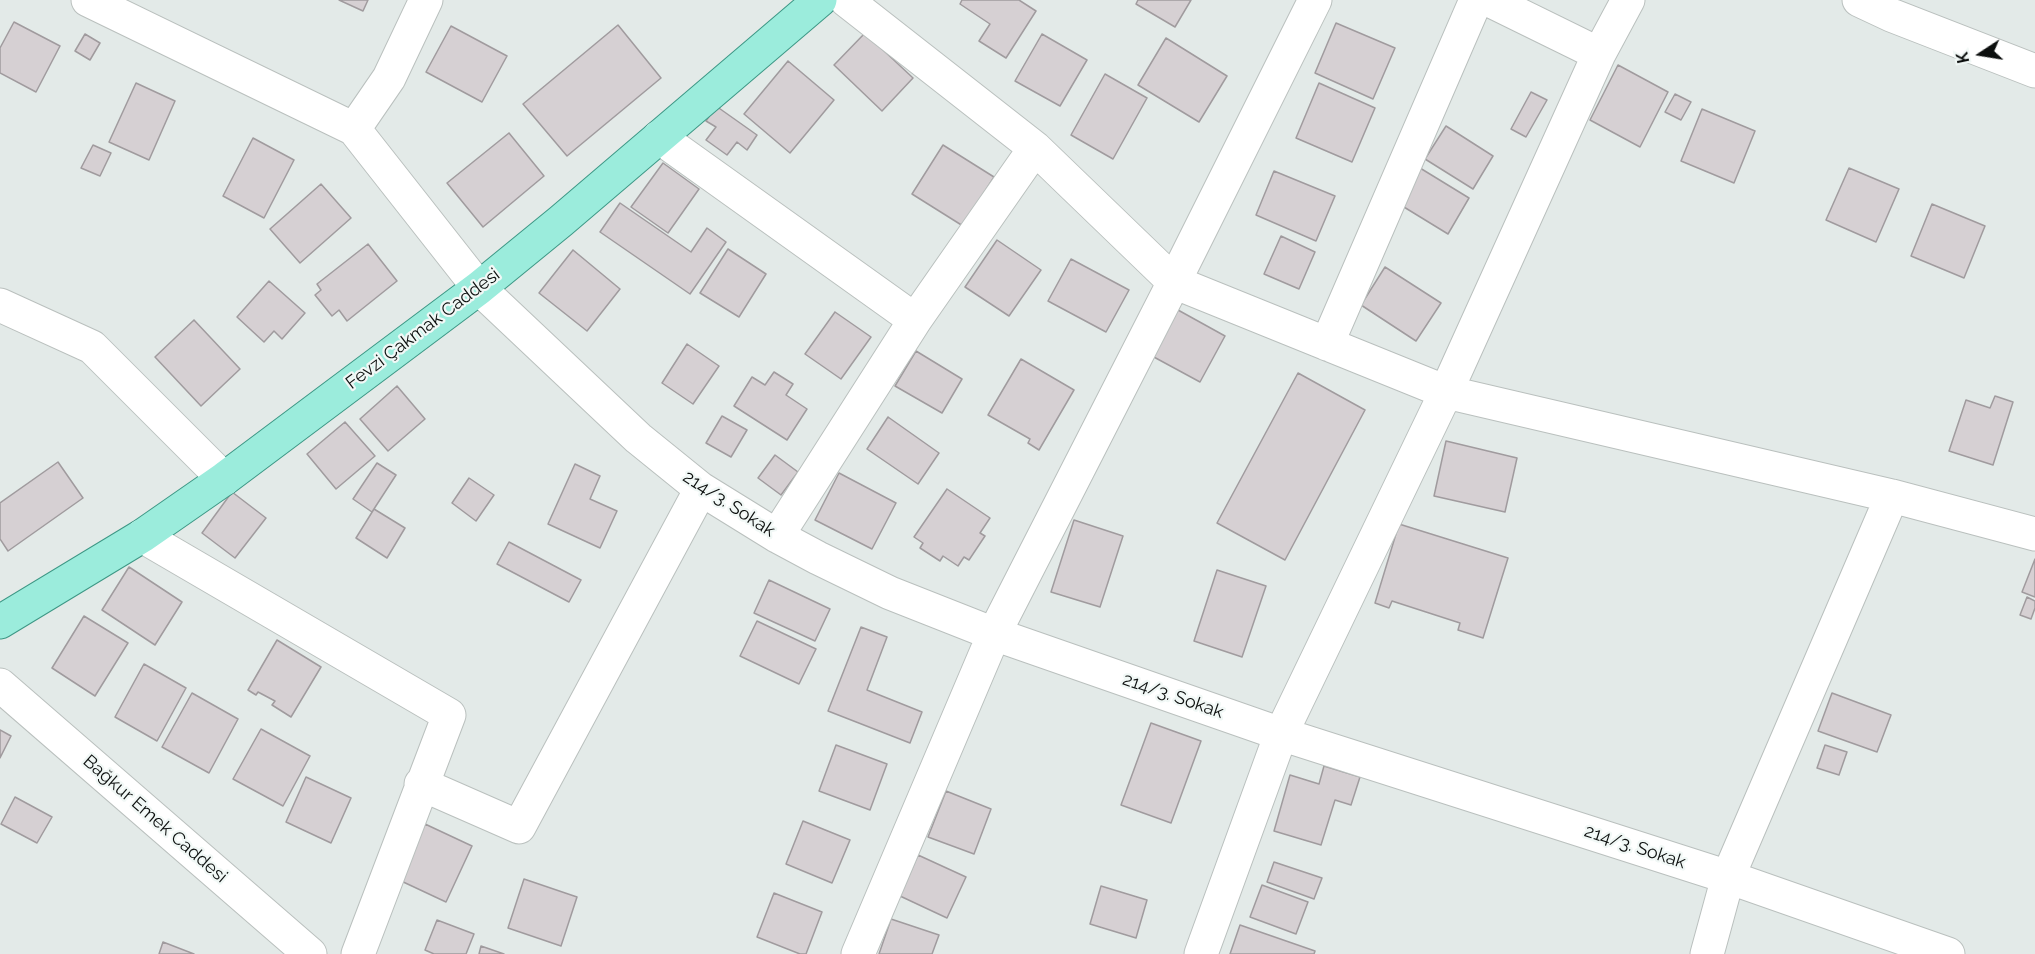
<!DOCTYPE html>
<meta charset="utf-8">
<style>
body{margin:0}
#map{position:relative;width:2035px;height:954px;overflow:hidden;background:#e3eae8;font-family:Raleway,sans-serif}
canvas{display:block}
.north{position:absolute;left:1951px;top:24px;width:60px;height:60px;-webkit-text-stroke:4px #f1f8f6;paint-order:stroke;rotate:258deg;font-size:16px;font-weight:700;line-height:24px;text-align:center;color:#0c0f0e}
.north::after{content:'';display:block;margin:auto;width:21px;height:27px;background:#0c0f0e;clip-path:polygon(50% 0,100% 100%,50% 72%,0 100%)}
</style>
<div id="map">
<canvas width="2035" height="954"></canvas>
<div class="north">K</div>
</div>
<script>
const g = document.querySelector('canvas').getContext('2d');
g.lineJoin = 'round';
function fill(path, color) {
  g.fillStyle = color;
  g.fill(path, 'evenodd');
}
function shape(rows) {
  const path = new Path2D();
  for (const r of rows) {
    path.moveTo(r[0], r[1]);
    for (let i = 2; i < r.length; i += 2) path.lineTo(r[i], r[i + 1]);
  }
  return path;
}
function stroke(path, color, width, dash) {
  g.strokeStyle = color;
  g.lineWidth = width;
  g.lineCap = dash ? 'butt' : 'round';
  g.setLineDash(dash || []);
  g.stroke(path);
}
function write(font, color, halo, rows, align = 'center') {
  g.font = font + ' Raleway,sans-serif';
  g.lineWidth = 4.5;
  g.setLineDash([]);
  g.textBaseline = 'middle';
  g.strokeStyle = halo;
  g.fillStyle = color;
  for (const [text, x, y, turn = 0] of rows) {
    g.save();
    g.translate(x, y);
    g.rotate((+turn || 0) * Math.PI / 180);
    g.textAlign = isNaN(turn) ? turn : align;
    if (halo) g.strokeText(text, 0, 0);
    g.fillText(text, 0, 0);
    g.restore();
  }
}
const building = shape([
 [339,0,368,0,363,11,339,0],
 [962,0,1019,0,1036,11,1006,58,979,41,990,24,960,4,962,0],
 [1138,0,1191,0,1175,27,1136,4,1138,0],
 [14,22,60,46,36,92,0,73,0,48,14,22],
 [1336,23,1395,48,1373,99,1315,73,1336,23],
 [618,25,661,78,567,156,523,104,618,25],
 [451,26,507,56,482,102,426,72,451,26],
 [865,33,913,78,882,111,834,65,865,33],
 [85,34,100,43,90,60,75,51,85,34],
 [1042,34,1087,60,1060,106,1015,81,1042,34],
 [1166,38,1227,76,1199,122,1138,85,1166,38],
 [788,61,834,100,790,153,744,114,788,61],
 [1618,65,1668,92,1640,147,1590,120,1618,65],
 [1105,74,1147,98,1113,159,1071,135,1105,74],
 [136,83,175,101,149,160,109,142,136,83],
 [1319,83,1375,108,1352,162,1296,138,1319,83],
 [1531,92,1547,100,1526,137,1511,129,1531,92],
 [1675,94,1691,102,1681,120,1665,112,1675,94],
 [716,106,757,135,747,150,737,142,727,155,706,140,716,127,706,121,716,106],
 [1702,109,1755,131,1734,183,1681,161,1702,109],
 [1446,126,1493,156,1473,189,1425,159,1446,126],
 [509,133,544,176,483,227,447,183,509,133],
 [253,138,294,160,264,218,223,196,253,138],
 [93,145,111,153,100,176,81,168,93,145],
 [943,145,994,177,963,226,912,194,943,145],
 [663,163,699,189,668,233,631,207,663,163],
 [1420,168,1469,198,1448,234,1399,204,1420,168],
 [1849,168,1899,189,1876,242,1826,220,1849,168],
 [1274,171,1335,196,1316,241,1256,215,1274,171],
 [321,184,351,218,300,263,270,229,321,184],
 [620,203,691,252,707,228,726,242,690,294,600,232,620,203],
 [1932,204,1985,226,1964,278,1911,256,1932,204],
 [1281,236,1315,252,1299,289,1264,274,1281,236],
 [997,240,1041,270,1009,316,965,287,997,240],
 [368,244,397,281,347,321,339,310,332,316,315,295,321,290,317,284,368,244],
 [728,249,766,274,739,317,700,293,728,249],
 [573,250,620,289,587,331,539,293,573,250],
 [1071,259,1129,290,1106,332,1048,301,1071,259],
 [1385,267,1441,303,1416,341,1361,305,1385,267],
 [269,281,305,313,282,339,274,331,264,342,237,317,269,281],
 [1178,310,1225,336,1200,382,1152,356,1178,310],
 [835,312,871,337,841,379,805,354,835,312],
 [194,320,240,369,201,406,155,357,194,320],
 [687,344,719,366,693,404,662,383,687,344],
 [916,351,962,379,942,413,895,386,916,351],
 [1021,359,1074,390,1039,450,1028,443,1030,439,988,415,1021,359],
 [774,372,793,384,786,395,807,409,787,440,734,406,752,377,765,385,774,372],
 [1298,373,1365,410,1285,560,1217,523,1298,373],
 [397,386,425,419,388,451,360,419,397,386],
 [1995,396,2013,402,1993,465,1949,451,1966,400,1990,408,1995,396],
 [722,416,747,430,731,457,706,443,722,416],
 [888,417,939,453,918,484,867,449,888,417],
 [345,422,375,456,336,489,307,454,345,422],
 [1446,441,1517,458,1505,512,1434,496,1446,441],
 [775,455,798,472,781,495,758,478,775,455],
 [58,462,83,498,8,551,0,539,0,503,58,462],
 [377,463,396,475,372,512,353,499,377,463],
 [575,464,600,476,590,499,617,511,600,548,548,524,575,464],
 [839,473,896,503,872,549,815,520,839,473],
 [469,478,494,495,476,521,452,503,469,478],
 [947,489,990,518,980,533,985,536,969,560,964,557,958,566,943,556,940,561,920,548,923,543,914,537,947,489],
 [232,492,266,518,235,558,202,533,232,492],
 [374,509,405,528,387,558,356,538,374,509],
 [1074,520,1123,536,1100,607,1051,592,1074,520],
 [1399,524,1508,558,1483,638,1458,630,1460,623,1392,601,1389,608,1375,603,1399,524],
 [509,542,581,580,569,602,497,564,509,542],
 [2035,559,2035,597,2022,592,2035,559],
 [129,567,182,602,155,645,102,610,129,567],
 [1217,570,1266,586,1242,657,1194,641,1217,570],
 [769,580,830,609,815,641,754,613,769,580],
 [2027,597,2035,601,2035,608,2031,619,2020,615,2027,597],
 [84,616,128,643,95,696,52,668,84,616],
 [757,621,816,649,799,684,740,656,757,621],
 [861,627,887,637,867,690,922,712,910,743,828,711,861,627],
 [277,640,321,667,291,717,272,705,275,701,258,692,256,695,248,690,277,640],
 [144,664,186,688,157,741,115,717,144,664],
 [192,693,238,719,209,773,162,747,192,693],
 [1832,693,1891,715,1877,752,1818,731,1832,693],
 [1151,723,1201,741,1171,823,1121,805,1151,723],
 [261,729,310,756,283,806,233,779,261,729],
 [0,730,11,736,0,758,0,730],
 [836,745,887,764,870,810,819,791,836,745],
 [1825,745,1847,752,1839,775,1817,768,1825,745],
 [1324,766,1360,777,1351,805,1335,800,1321,845,1274,831,1290,775,1319,784,1324,766],
 [306,777,351,798,331,843,286,822,306,777],
 [946,791,991,809,974,854,928,837,946,791],
 [15,797,52,817,37,843,1,824,15,797],
 [803,821,850,840,832,883,786,864,803,821],
 [425,824,472,846,446,902,399,880,425,824],
 [918,855,966,877,947,918,900,896,918,855],
 [1274,862,1322,878,1314,899,1267,882,1274,862],
 [524,879,577,897,561,946,508,928,524,879],
 [1262,885,1308,902,1296,934,1250,917,1262,885],
 [1101,886,1147,900,1136,938,1090,924,1101,886],
 [774,893,822,912,806,954,800,954,757,937,774,893],
 [891,919,939,935,932,954,879,954,891,919],
 [437,920,474,934,466,954,434,954,425,950,437,920],
 [1240,925,1315,951,1314,954,1230,954,1240,925],
 [163,942,194,954,159,954,163,942],
 [481,946,504,954,479,954,481,946]
]);
const minor = shape([
 [88,0,354,129,479,288,638,438,701,489,777,536,818,558,890,593,994,634,1281,734,1728,877,1948,954],
 [846,0,1035,148,1174,282,1446,392,1892,496,2035,534],
 [1489,0,1599,54],
 [1859,0,1891,15,2035,71],
 [354,129,389,78,426,0],
 [659,137,915,320],
 [0,305,92,347,224,479],
 [1327,344,1476,0],
 [142,536,449,715,358,954],
 [777,536,915,320,1035,148],
 [0,685,310,954],
 [421,784,519,827,701,489],
 [858,954,994,634,1174,282,1315,0],
 [1201,954,1281,734,1446,392,1599,54,1628,0],
 [1707,954,1728,877,1892,496]
]);
const major = shape([
 [0,622,142,536,224,479,479,288,561,221,820,0]
]);
const streetNames = [
 ["Fevzi Çakmak Caddesi",423,329,-37],
 ["214/3. Sokak",729,504,33],
 ["214/3. Sokak",1173,696,19],
 ["Bağkur Emek Caddesi",155,819,41],
 ["214/3. Sokak",1635,847,18]
];
fill(building, '#d6d0d3');
stroke(building, '#a09b9e', 1.5);
stroke(minor, '#bac0be', 35);
stroke(major, '#3d9785', 35);
stroke(minor, '#fff', 33);
stroke(major, '#9becdc', 33);
write('18px', '#0c0f0e', '#f1f8f6', streetNames);
</script>
